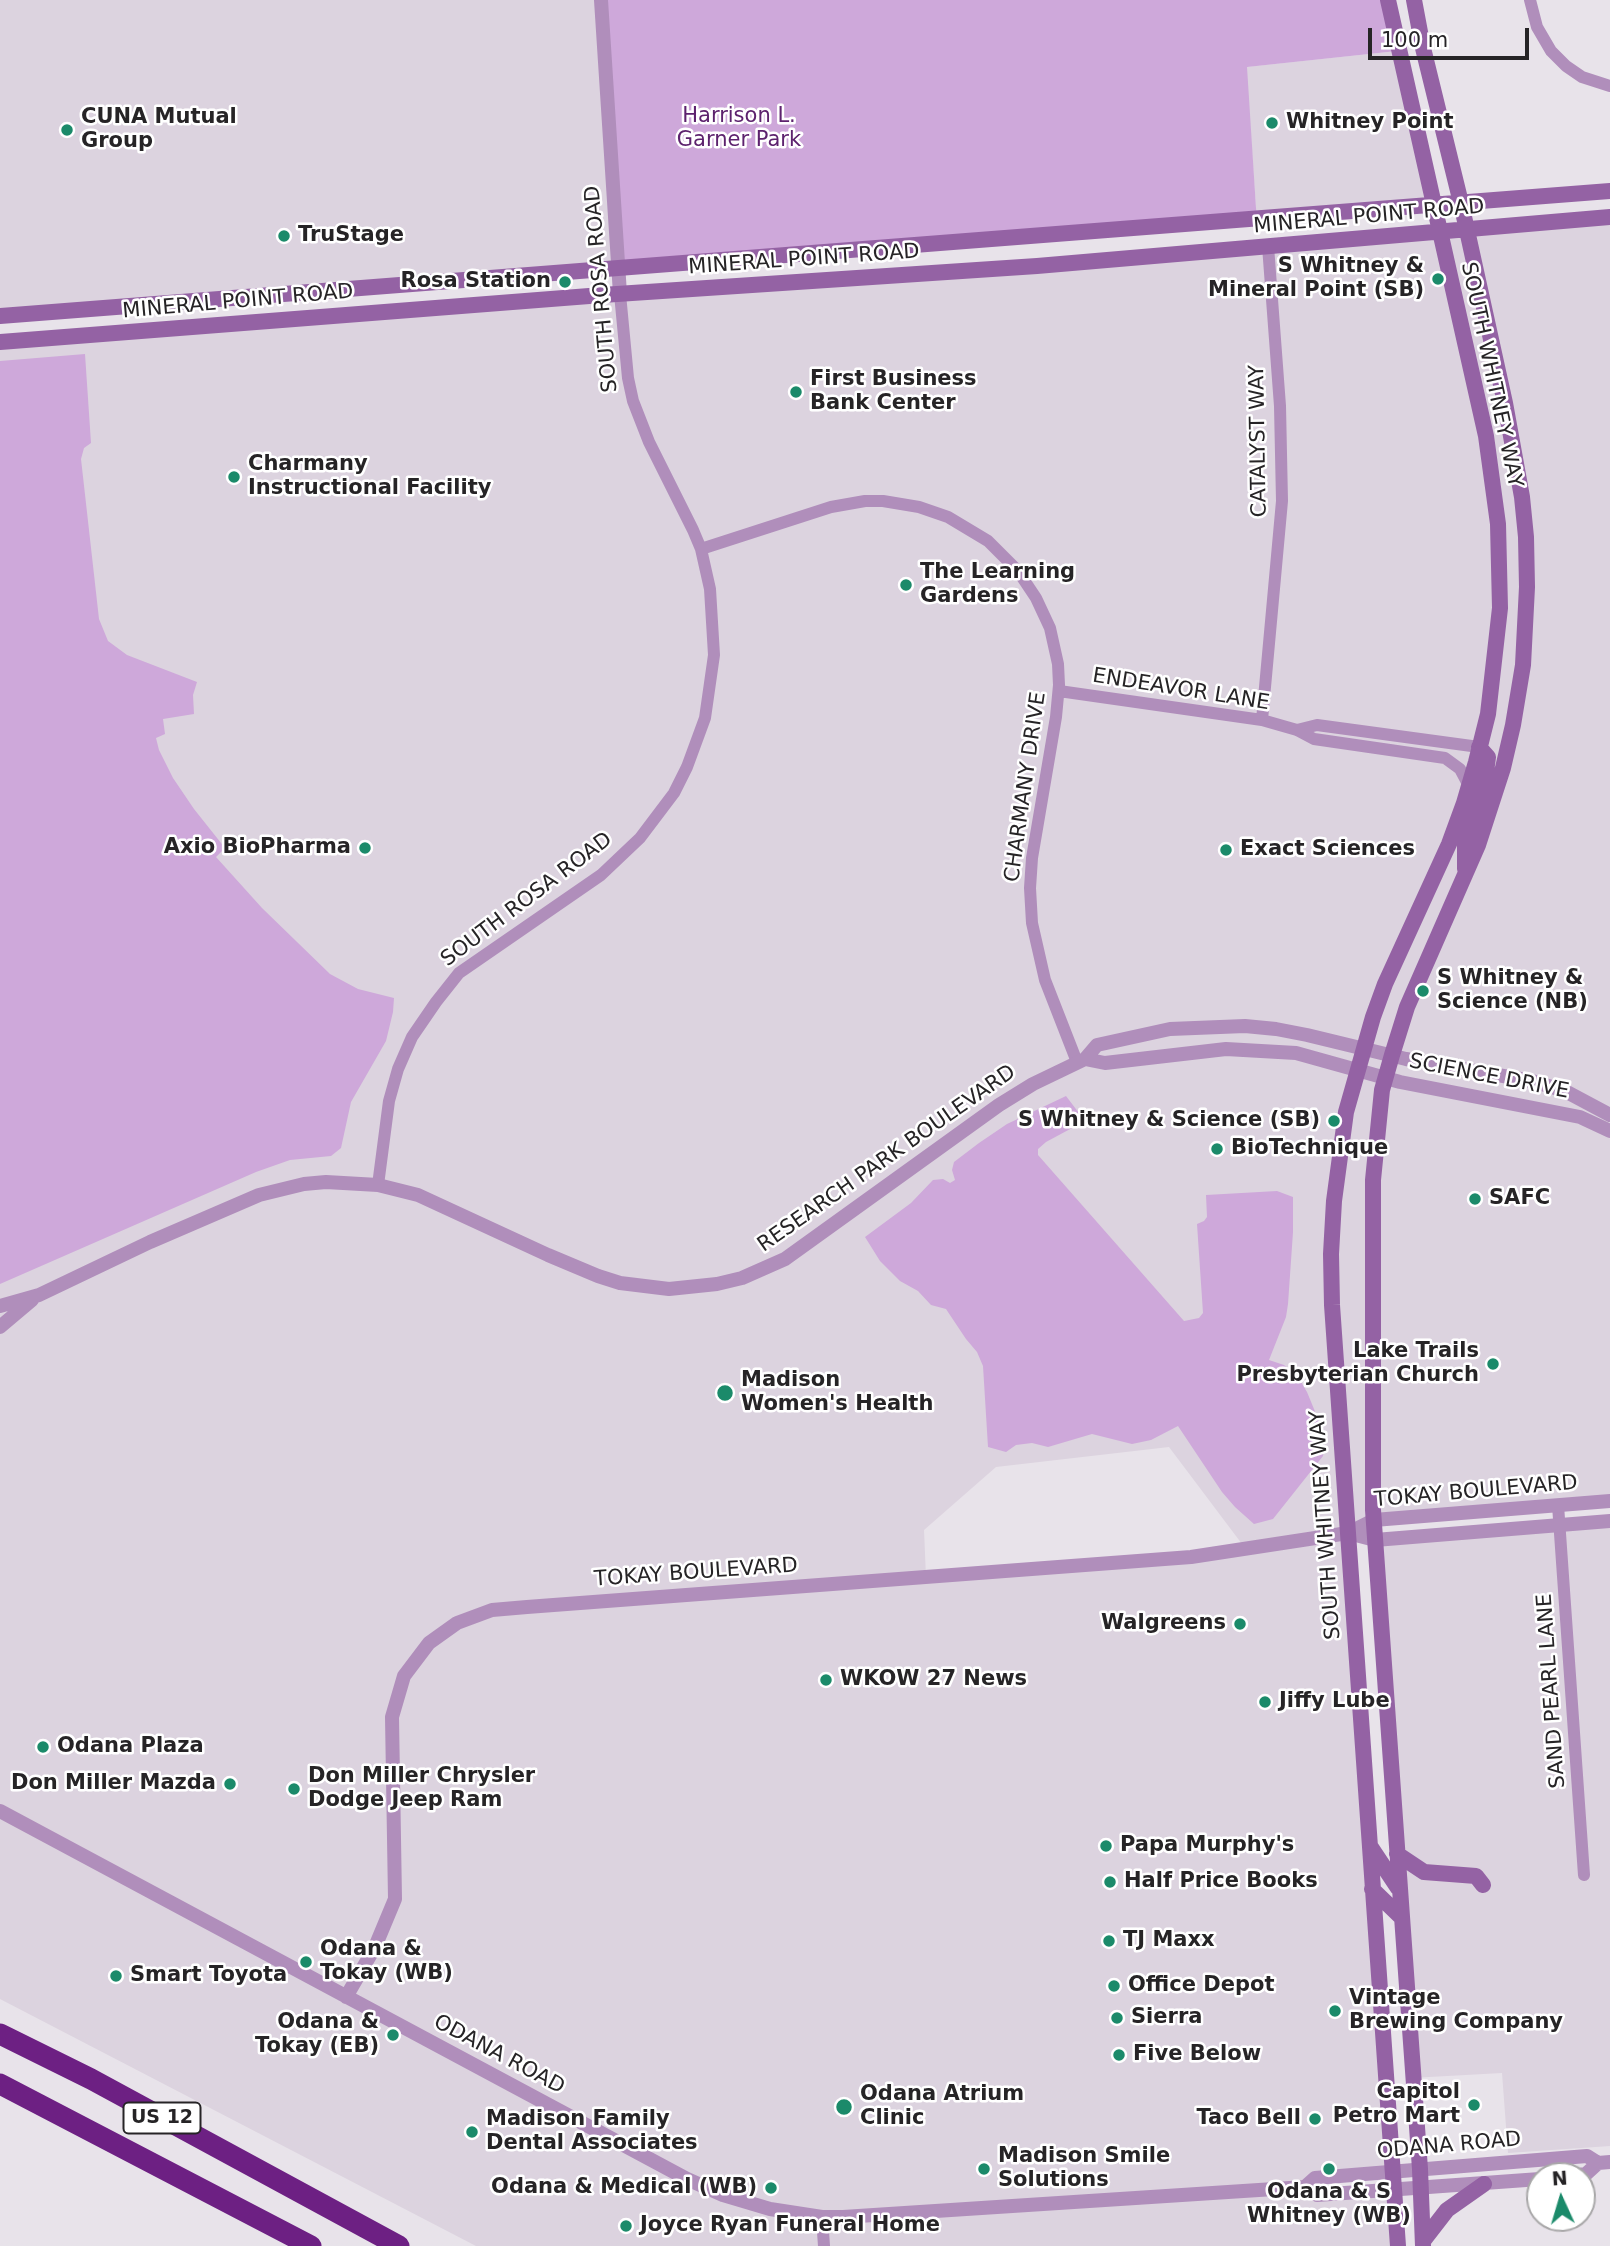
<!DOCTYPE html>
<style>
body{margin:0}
#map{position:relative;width:1610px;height:2246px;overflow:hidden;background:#e8e3ea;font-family:"DejaVu Sans",sans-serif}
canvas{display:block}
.north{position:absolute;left:1526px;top:2162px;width:70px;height:70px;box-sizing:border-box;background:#fff;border:2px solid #a8a7a8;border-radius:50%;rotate:356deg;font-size:19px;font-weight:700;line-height:28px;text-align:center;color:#262426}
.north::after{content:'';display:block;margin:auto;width:24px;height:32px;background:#1b8a6a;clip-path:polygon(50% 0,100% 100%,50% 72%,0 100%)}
.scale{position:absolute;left:1368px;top:28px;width:161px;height:32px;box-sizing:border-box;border:4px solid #262426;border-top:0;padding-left:9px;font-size:21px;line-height:24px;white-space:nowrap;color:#262426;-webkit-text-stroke:5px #fff;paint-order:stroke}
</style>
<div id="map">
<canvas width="1610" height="2246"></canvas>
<div class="north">N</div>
<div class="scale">100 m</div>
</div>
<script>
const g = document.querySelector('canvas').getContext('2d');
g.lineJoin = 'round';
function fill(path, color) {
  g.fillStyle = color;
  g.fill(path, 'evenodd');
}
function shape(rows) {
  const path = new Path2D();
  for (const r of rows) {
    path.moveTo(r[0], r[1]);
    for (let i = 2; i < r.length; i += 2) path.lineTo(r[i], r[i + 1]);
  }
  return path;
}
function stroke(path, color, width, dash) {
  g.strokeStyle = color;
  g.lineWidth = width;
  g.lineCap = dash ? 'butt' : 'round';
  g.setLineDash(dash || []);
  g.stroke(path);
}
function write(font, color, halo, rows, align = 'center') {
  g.font = font + ' "DejaVu Sans",sans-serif';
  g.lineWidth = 5;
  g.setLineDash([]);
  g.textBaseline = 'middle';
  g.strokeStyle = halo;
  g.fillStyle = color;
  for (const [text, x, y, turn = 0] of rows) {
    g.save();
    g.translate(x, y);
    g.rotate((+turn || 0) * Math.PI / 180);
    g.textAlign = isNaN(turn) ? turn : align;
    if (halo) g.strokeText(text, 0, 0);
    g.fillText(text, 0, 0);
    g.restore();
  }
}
const built = shape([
 [0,0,601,0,618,267,0,316],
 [1397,51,1433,205,1258,219,1256,208,1246,67],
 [1610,217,1610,1501,1374,1520,1347,1537,1392,2171,1316,2178,1317,2195,1394,2190,1398,2246,476,2246,0,1999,0,342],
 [1169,1447,1245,1548,926,1577,924,1530,996,1467],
 [1610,1521,1610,2146,1508,2153,1502,2073,1411,2078,1375,1540]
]);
const green = shape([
 [601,0,1388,0,1397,51,1247,67,1256,208,1258,219,618,267],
 [85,354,91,443,84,448,81,459,99,619,108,641,127,655,197,682,193,695,194,714,163,719,165,734,156,738,159,750,173,778,194,809,225,848,216,857,262,908,330,974,358,989,394,998,393,1012,386,1041,351,1102,341,1148,331,1156,290,1160,256,1172,0,1284,0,361],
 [1066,1096,1085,1121,1046,1142,1038,1149,1038,1155,1184,1321,1199,1318,1203,1313,1197,1224,1204,1221,1207,1217,1206,1195,1277,1191,1293,1197,1293,1232,1288,1304,1286,1317,1269,1360,1284,1365,1298,1377,1307,1392,1323,1431,1324,1446,1323,1456,1273,1519,1254,1524,1235,1507,1222,1492,1178,1426,1151,1440,1132,1444,1092,1434,1048,1447,1032,1443,1016,1445,1006,1452,988,1447,983,1366,977,1352,966,1339,946,1309,931,1305,918,1291,900,1281,880,1261,865,1237,911,1203,933,1180,943,1179,950,1183,955,1180,952,1170,954,1162,979,1143,1007,1124]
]);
const minor = shape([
 [1530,0,1537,27,1551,51,1566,66,1582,77,1610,86],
 [701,549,831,507,865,501,883,501,919,507,948,517,988,541,1018,571,1036,598,1050,628,1058,664,1059,685,1056,717,1032,858,1030,888,1032,923,1045,980,1077,1062],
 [1059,691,1262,720,1297,730,1314,739,1445,758,1460,769,1469,786],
 [1262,720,1282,501,1280,406,1268,246],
 [1297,730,1317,725,1479,747],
 [378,1185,389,1101,398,1069,412,1037,436,1002,459,973,601,875,640,838,674,793,687,767,705,718,714,655,710,589,701,549,693,530,649,442,633,401,628,378,620,294],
 [1558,1505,1584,1875],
 [822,2217,824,2246]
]);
const tertiary = shape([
 [601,0,620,294],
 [1085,1059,1105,1063,1226,1049,1296,1053,1400,1082,1580,1117,1610,1131],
 [0,1306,39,1295,150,1242,259,1195,304,1184,326,1182,378,1185,418,1195,548,1255,598,1276,620,1283,669,1289,717,1284,742,1278,785,1259,999,1105,1033,1084,1085,1059,1097,1045,1170,1029,1245,1026,1276,1029,1307,1035,1406,1059,1532,1081,1565,1091,1610,1115],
 [0,1327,32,1300],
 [1348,1533,1375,1540,1610,1521],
 [0,1811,687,2179,723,2195,770,2209,822,2217,843,2217,1305,2187,1315,2178,1587,2156,1598,2163,1610,2162],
 [346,1997,375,1947,395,1899,392,1717,404,1676,429,1643,457,1623,492,1610,527,1607,1191,1557,1348,1533,1374,1520,1610,1501],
 [1570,2176,1586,2174,1598,2163],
 [1305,2187,1317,2195,1540,2179]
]);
const secondary = shape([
 [1388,0,1486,436,1498,524,1500,608,1488,714,1476,762,1464,803,1449,844,1385,984,1373,1017,1346,1112,1334,1201,1331,1254,1332,1305,1398,2246],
 [1414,0,1423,48,1461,203,1505,403,1522,497,1526,537,1527,587,1523,665,1513,725,1503,768,1478,845,1407,1007,1392,1055,1382,1090,1373,1180,1373,1510,1420,2169,1423,2246],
 [0,316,1610,191],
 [0,342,602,295,1037,266,1610,217],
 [1465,869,1465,837,1485,780,1488,757,1479,747],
 [1370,1846,1398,1888],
 [1397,1854,1424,1872,1476,1876,1483,1885],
 [1372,1889,1402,1918],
 [1423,2241,1447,2210,1484,2184]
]);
const motorway = shape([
 [0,2034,91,2079,399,2246],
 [0,2084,311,2246]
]);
const markers = [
 [1272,123,7,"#1b8a6a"],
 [67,130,7,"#1b8a6a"],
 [284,236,7,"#1b8a6a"],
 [1438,279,7,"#1b8a6a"],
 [565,282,7,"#1b8a6a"],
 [796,392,7,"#1b8a6a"],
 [234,477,7,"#1b8a6a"],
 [906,585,7,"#1b8a6a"],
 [365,848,7,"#1b8a6a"],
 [1226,850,7,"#1b8a6a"],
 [1423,991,7,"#1b8a6a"],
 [1334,1121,7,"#1b8a6a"],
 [1217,1149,7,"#1b8a6a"],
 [1475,1199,7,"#1b8a6a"],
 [1493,1364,7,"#1b8a6a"],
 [725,1393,9,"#1b8a6a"],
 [1240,1624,7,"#1b8a6a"],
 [826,1680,7,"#1b8a6a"],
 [1265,1702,7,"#1b8a6a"],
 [43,1747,7,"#1b8a6a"],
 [230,1784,7,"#1b8a6a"],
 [294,1789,7,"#1b8a6a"],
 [1106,1846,7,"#1b8a6a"],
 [1110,1882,7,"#1b8a6a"],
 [1109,1941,7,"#1b8a6a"],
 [306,1962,7,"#1b8a6a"],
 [116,1976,7,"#1b8a6a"],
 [1114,1986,7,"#1b8a6a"],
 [1335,2011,7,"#1b8a6a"],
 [1117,2018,7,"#1b8a6a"],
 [393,2035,7,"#1b8a6a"],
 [1119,2055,7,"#1b8a6a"],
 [1474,2105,7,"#1b8a6a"],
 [844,2107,9,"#1b8a6a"],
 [1315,2119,7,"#1b8a6a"],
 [472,2132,7,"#1b8a6a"],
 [984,2169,7,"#1b8a6a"],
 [1329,2169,7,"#1b8a6a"],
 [771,2188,7,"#1b8a6a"],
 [626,2226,7,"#1b8a6a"]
];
const shields = [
 [162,2118,77]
];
const shieldNames = [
 ["US 12",162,2118]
];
const parkNames = [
 ["Harrison L.",739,117],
 ["Garner Park",739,141]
];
const poiNames = [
 ["CUNA Mutual",81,118],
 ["Group",81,142],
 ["Whitney Point",1286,123],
 ["TruStage",298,236],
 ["S Whitney &",1424,267,"right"],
 ["Mineral Point (SB)",1424,291,"right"],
 ["Rosa Station",551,282,"right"],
 ["First Business",810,380],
 ["Bank Center",810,404],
 ["Charmany",248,465],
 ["Instructional Facility",248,489],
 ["The Learning",920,573],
 ["Gardens",920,597],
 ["Axio BioPharma",351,848,"right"],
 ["Exact Sciences",1240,850],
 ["S Whitney &",1437,979],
 ["Science (NB)",1437,1003],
 ["S Whitney & Science (SB)",1320,1121,"right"],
 ["BioTechnique",1231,1149],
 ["SAFC",1489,1199],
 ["Lake Trails",1479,1352,"right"],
 ["Presbyterian Church",1479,1376,"right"],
 ["Madison",741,1381],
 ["Women's Health",741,1405],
 ["Walgreens",1226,1624,"right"],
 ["WKOW 27 News",840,1680],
 ["Jiffy Lube",1279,1702],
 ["Odana Plaza",57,1747],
 ["Don Miller Chrysler",308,1777],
 ["Dodge Jeep Ram",308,1801],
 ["Don Miller Mazda",216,1784,"right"],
 ["Papa Murphy's",1120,1846],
 ["Half Price Books",1124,1882],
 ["TJ Maxx",1123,1941],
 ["Odana &",320,1950],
 ["Tokay (WB)",320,1974],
 ["Smart Toyota",130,1976],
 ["Office Depot",1128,1986],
 ["Vintage",1349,1999],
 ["Brewing Company",1349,2023],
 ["Sierra",1131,2018],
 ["Odana &",379,2023,"right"],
 ["Tokay (EB)",379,2047,"right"],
 ["Five Below",1133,2055],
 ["Capitol",1460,2093,"right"],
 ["Petro Mart",1460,2117,"right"],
 ["Odana Atrium",860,2095],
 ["Clinic",860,2119],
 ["Taco Bell",1301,2119,"right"],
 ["Madison Family",486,2120],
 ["Dental Associates",486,2144],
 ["Madison Smile",998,2157],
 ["Solutions",998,2181],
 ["Odana & Medical (WB)",757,2188,"right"],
 ["Odana & S",1329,2193,"center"],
 ["Whitney (WB)",1329,2217,"center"],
 ["Joyce Ryan Funeral Home",640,2226]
];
const streetNames = [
 ["MINERAL POINT ROAD",1369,217,-5],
 ["MINERAL POINT ROAD",804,260,-4],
 ["SOUTH ROSA ROAD",602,289,-95],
 ["MINERAL POINT ROAD",238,302,-5],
 ["SOUTH WHITNEY WAY",1491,375,78],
 ["CATALYST WAY",1259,441,-91],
 ["ENDEAVOR LANE",1181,690,9],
 ["CHARMANY DRIVE",1026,787,-82],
 ["SOUTH ROSA ROAD",527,900,-37],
 ["SCIENCE DRIVE",1489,1077,11],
 ["RESEARCH PARK BOULEVARD",887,1159,-35],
 ["TOKAY BOULEVARD",1476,1492,-5],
 ["SOUTH WHITNEY WAY",1326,1525,-94],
 ["TOKAY BOULEVARD",696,1573,-4],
 ["SAND PEARL LANE",1552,1691,-94],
 ["ODANA ROAD",499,2055,28],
 ["ODANA ROAD",1449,2146,-5]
];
fill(built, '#dcd3df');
fill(green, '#cea8da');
stroke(minor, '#b08ebb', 12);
stroke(tertiary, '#b08ebb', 14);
stroke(secondary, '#9462a4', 16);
stroke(motorway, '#6d2083', 21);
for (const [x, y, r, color] of markers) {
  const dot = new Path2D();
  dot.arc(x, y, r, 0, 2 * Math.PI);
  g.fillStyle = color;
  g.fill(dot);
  stroke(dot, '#fff', 2.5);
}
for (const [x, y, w] of shields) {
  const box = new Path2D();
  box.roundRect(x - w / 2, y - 15.5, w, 31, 5);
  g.fillStyle = '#fff';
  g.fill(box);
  stroke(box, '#262426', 2);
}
write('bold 19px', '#262426', null, shieldNames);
write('21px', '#5d226e', '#fff', parkNames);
write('bold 21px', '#262426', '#fff', poiNames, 'left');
write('21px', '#262426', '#fff', streetNames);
</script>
